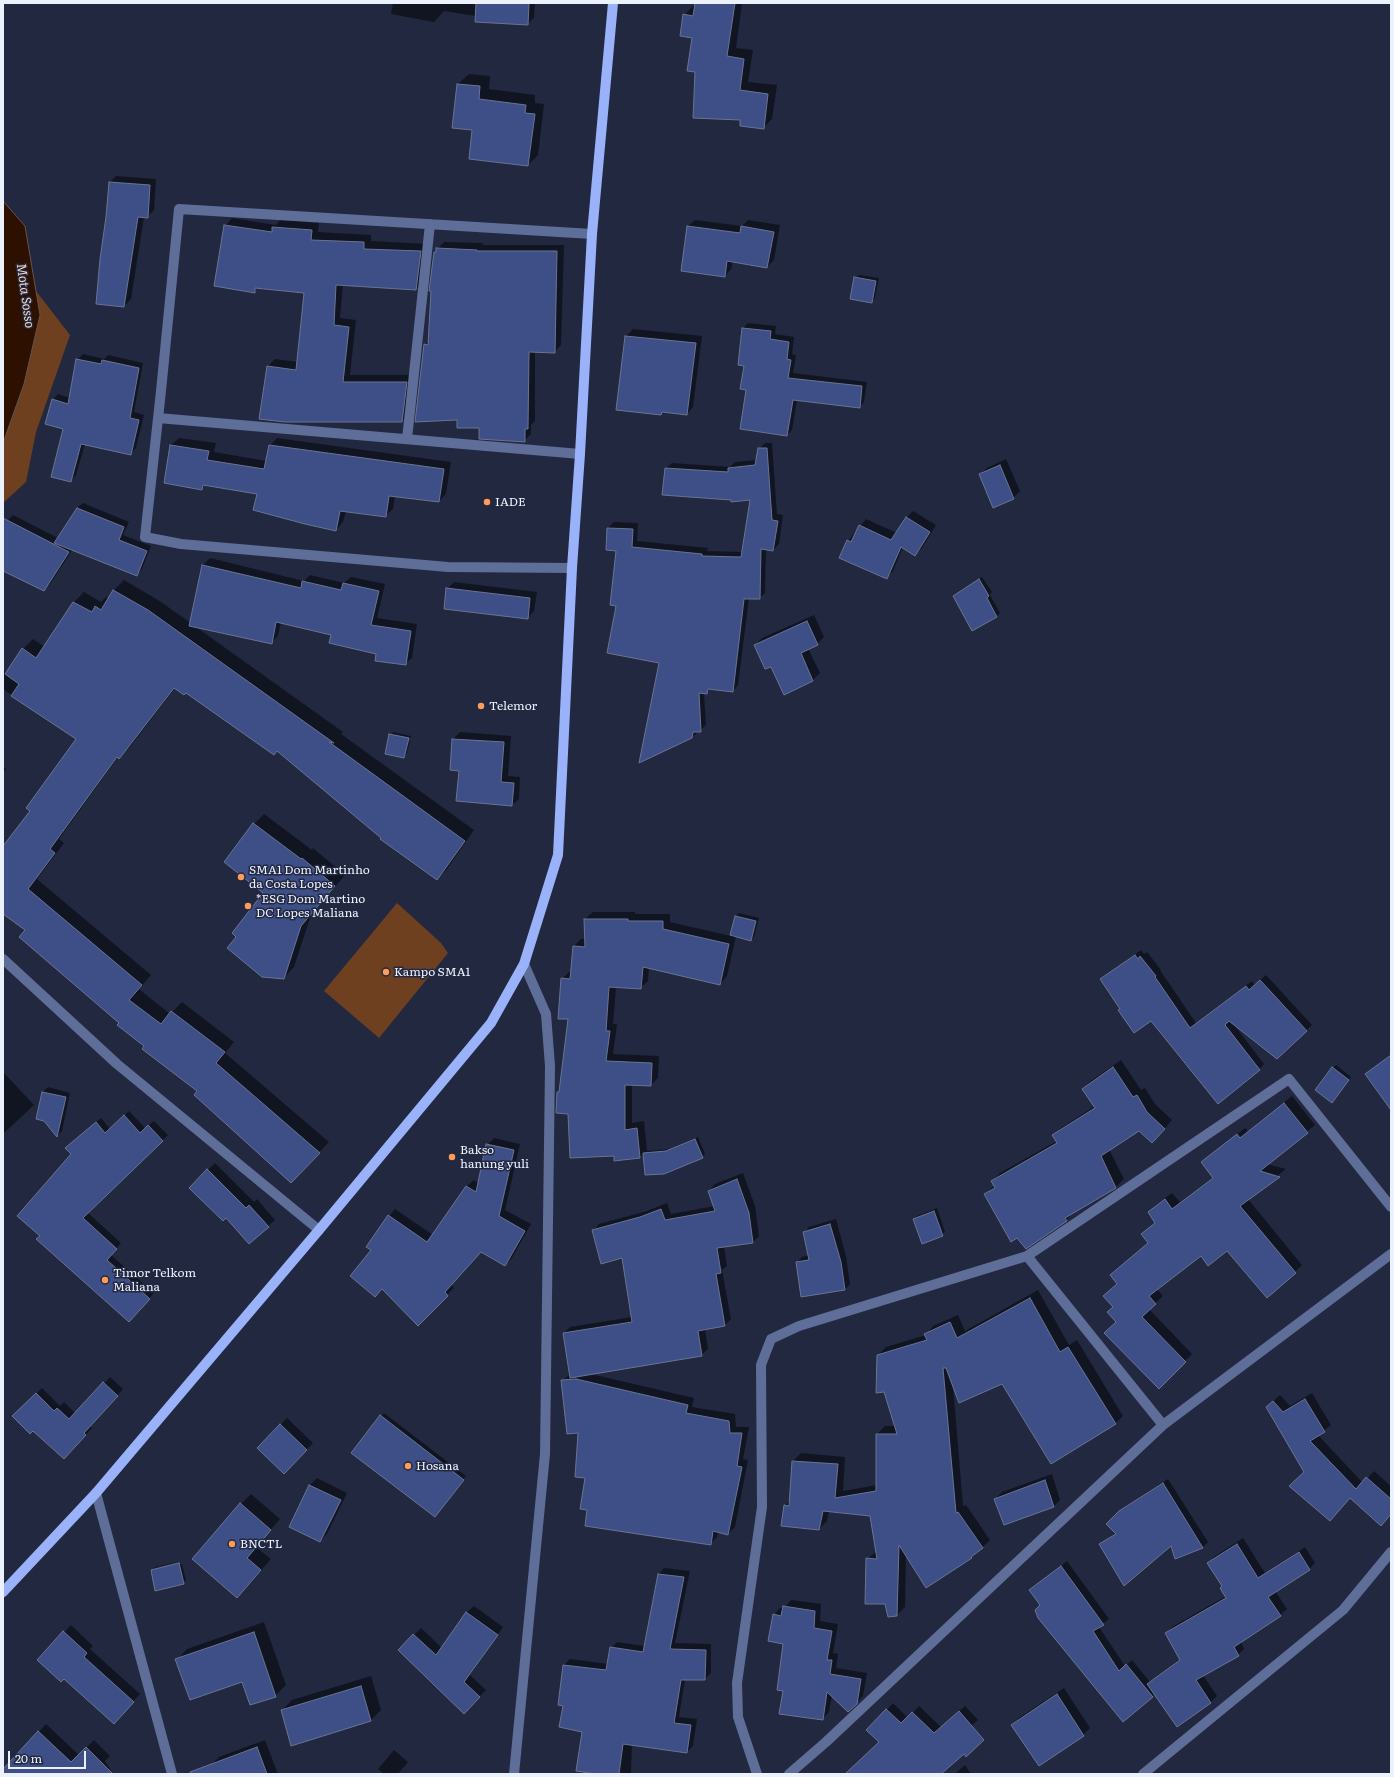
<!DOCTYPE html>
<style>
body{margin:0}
#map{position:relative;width:1394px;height:1777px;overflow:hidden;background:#212840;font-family:Literata,serif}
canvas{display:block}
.frame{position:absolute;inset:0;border:4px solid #ecf1fe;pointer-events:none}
.scale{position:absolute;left:8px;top:1751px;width:78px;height:18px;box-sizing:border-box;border:2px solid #ecf1fe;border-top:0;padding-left:5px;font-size:12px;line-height:14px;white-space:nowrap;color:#ecf1fe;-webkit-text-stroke:3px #212840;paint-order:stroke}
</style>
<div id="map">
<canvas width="1394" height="1777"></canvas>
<div class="frame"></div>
<div class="scale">20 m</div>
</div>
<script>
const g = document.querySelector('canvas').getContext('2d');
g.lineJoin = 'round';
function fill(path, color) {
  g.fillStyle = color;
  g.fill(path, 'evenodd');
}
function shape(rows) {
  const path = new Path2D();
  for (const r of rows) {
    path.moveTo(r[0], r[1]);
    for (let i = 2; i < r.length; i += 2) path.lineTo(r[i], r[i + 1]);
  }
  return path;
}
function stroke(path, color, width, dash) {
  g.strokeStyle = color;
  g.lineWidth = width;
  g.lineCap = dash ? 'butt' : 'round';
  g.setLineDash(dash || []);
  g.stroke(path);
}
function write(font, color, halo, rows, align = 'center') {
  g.font = font + ' Literata,serif';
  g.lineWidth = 3;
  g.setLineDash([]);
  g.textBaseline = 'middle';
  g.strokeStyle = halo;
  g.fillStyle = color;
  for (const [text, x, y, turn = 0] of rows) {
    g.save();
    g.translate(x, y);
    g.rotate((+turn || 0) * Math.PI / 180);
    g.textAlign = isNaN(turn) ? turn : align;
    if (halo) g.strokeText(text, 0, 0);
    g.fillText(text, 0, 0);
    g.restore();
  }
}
const green = shape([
 [36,291,70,335,36,432,26,482,3,503,3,443,24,384,40,315],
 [397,903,441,943,448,953,379,1038,324,991]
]);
const water = shape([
 [3,201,25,226,40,315,24,384,3,443,3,201]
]);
const shadow = shape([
 [393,3,535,3,534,18,527,24,444,11,434,22,391,14],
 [696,3,742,3,736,48,753,50,748,82,777,85,772,119,763,128,741,120,696,71,693,37,684,15,693,6,695,6],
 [469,74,490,76,489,89,535,95,535,103,544,104,538,155,528,165,473,130,458,84],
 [116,176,156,179,154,210,147,217,144,217,131,299,124,306,107,217,110,182],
 [232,218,276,225,280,220,319,223,318,232,371,235,371,241,427,244,423,282,416,289,343,285,340,318,356,320,350,375,413,375,409,413,402,421,268,366,275,359,298,362,305,292,258,287,254,292,225,226],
 [695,220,742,226,748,220,780,225,774,260,767,267,733,261,731,269,725,276,688,226],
 [444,242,483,243,483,245,564,245,561,345,554,352,535,351,535,421,531,425,531,434,524,441,458,419,425,345,429,340,434,253],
 [859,275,879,278,875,298,872,302,855,278],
 [748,323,776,326,775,334,794,337,792,354,796,355,793,373,867,382,864,402,859,407,797,400,792,430,787,435,747,390,743,328],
 [633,329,702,336,693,407,687,414,664,411,661,414,626,336],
 [83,354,104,359,108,355,143,363,134,412,144,415,136,448,130,454,85,444,76,475,71,481,65,428,52,400,58,394,70,398,77,360],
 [179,438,216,443,214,452,267,461,270,446,277,438,451,462,446,494,439,501,395,496,393,509,385,516,346,511,343,522,336,530,258,493,205,485,202,489,171,445],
 [765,443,772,443,777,514,783,515,779,544,773,550,766,549,765,593,759,598,749,598,738,685,733,691,712,688,707,693,704,693,706,725,691,738,660,662,618,605,617,550,608,528,614,522,638,523,637,541,708,548,707,551,743,552,751,499,732,499,666,468,672,463,730,467,735,462,757,460,759,449],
 [1006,459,1020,491,1013,498,980,474,987,468],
 [83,503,129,522,123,535,151,546,142,569,137,574,73,549,50,584,44,590,3,570,3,529,7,521,13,515,58,538,77,508],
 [913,511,936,525,922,548,915,555,903,547,893,571,887,578,848,541,866,519,897,533,907,517],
 [210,558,304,581,310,575,344,583,351,577,385,584,377,618,417,624,412,658,405,664,332,634,281,622,278,636,271,643,196,627,343,732,341,734,474,830,447,869,437,879,382,838,278,750,274,754,187,692,175,688,129,748,118,757,59,839,64,843,37,879,151,975,139,989,170,1014,182,1002,234,1042,225,1053,329,1142,291,1181,199,1091,146,1046,26,930,3,913,3,848,32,810,78,739,3,689,3,670,7,673,23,649,33,639,45,647,74,602,84,592,101,602,106,597,109,599,114,590,124,580,158,600,191,623,203,565],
 [982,577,992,592,990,595,1000,613,997,616,954,596],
 [454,582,537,592,534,611,527,618,447,589],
 [814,615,824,637,817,644,808,648,820,673,813,680,785,694,772,666,755,645,762,638],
 [393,732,411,736,411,738,391,734],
 [460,732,511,736,508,776,520,777,519,799,512,805,460,770,453,739],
 [391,734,391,736,410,740,407,753,404,757,390,735],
 [3,766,6,769,3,773],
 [264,814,312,850,313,848,345,875,311,915,294,967,284,978,238,937,264,893,254,824],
 [593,912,635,912,635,914,670,914,670,922,731,936,736,916,739,913,759,918,754,937,751,940,736,936,727,976,720,984,649,967,648,981,640,988,616,987,613,1024,617,1024,613,1054,659,1056,658,1078,651,1085,632,1084,632,1123,644,1121,647,1151,670,1149,698,1137,705,1154,702,1157,646,1174,644,1153,640,1157,614,1155,569,1113,558,1092,560,1090,569,1018,562,979,570,971,572,971,574,946,581,939,586,939,585,919],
 [1141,950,1144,954,1147,952,1161,970,1160,970,1196,1023,1252,981,1255,985,1266,975,1312,1025,1277,1058,1235,1026,1264,1064,1259,1070,1151,1020,1121,1008,1101,979],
 [1391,1054,1391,1096,1366,1075],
 [1121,1060,1141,1090,1145,1088,1155,1104,1172,1120,1160,1134,1140,1130,1109,1149,1124,1179,1116,1187,1074,1212,1066,1220,985,1194,995,1185,992,1181,1000,1173,1057,1141,1053,1135,1061,1128,1095,1106,1083,1089,1091,1081],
 [1336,1065,1351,1077,1335,1098,1333,1068],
 [3,1072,34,1105,3,1134],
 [48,1087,70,1093,62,1131,57,1136,43,1092],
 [1292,1096,1315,1125,1267,1164,1286,1169,1248,1199,1302,1265,1295,1272,1227,1250,1201,1255,1157,1289,1163,1296,1149,1309,1192,1354,1159,1387,1117,1322,1114,1307,1118,1283,1119,1268,1149,1242,1142,1234,1156,1222,1149,1212,1156,1205,1172,1193,1180,1202,1213,1177,1202,1162,1245,1128,1248,1131],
 [129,1111,145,1128,154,1121,168,1135,88,1213,121,1243,111,1255,154,1293,134,1316,41,1236,72,1154,72,1143,101,1118,110,1129],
 [494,1138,520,1144,505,1210,531,1224,512,1258,505,1265,481,1251,451,1285,454,1288,418,1324,383,1289,375,1296,372,1250,389,1216,395,1209,433,1235,467,1186,474,1180,479,1183,487,1145],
 [215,1163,254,1202,257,1199,275,1220,268,1226,226,1216,190,1188],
 [743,1173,755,1206,759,1236,752,1243,724,1246,727,1266,722,1270,731,1319,725,1325,705,1329,708,1349,701,1355,591,1374,694,1398,692,1407,735,1414,736,1427,749,1427,743,1459,748,1460,735,1527,728,1534,718,1532,717,1537,710,1544,588,1509,579,1432,562,1381,570,1374,564,1333,570,1327,632,1317,623,1257,593,1231,599,1224,647,1211,667,1203,671,1214,715,1206,709,1191,715,1184],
 [937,1208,945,1232,942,1235,914,1219,917,1216],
 [836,1219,846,1256,850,1284,845,1289,797,1262,802,1257,809,1255,804,1233,809,1227],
 [1038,1290,1069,1345,1077,1340,1123,1416,1115,1424,1002,1382,953,1386,963,1506,966,1505,990,1540,971,1558,906,1554,905,1607,897,1615,886,1603,867,1559,877,1551,871,1515,829,1511,827,1521,819,1529,785,1506,790,1500,793,1461,801,1453,845,1457,843,1491,877,1485,877,1434,885,1426,895,1426,878,1355,886,1347,926,1335,933,1326,958,1315,965,1331],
 [110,1377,123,1389,90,1426,92,1428,70,1452,13,1416,42,1388,60,1406,64,1402,76,1414],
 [1312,1393,1331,1425,1318,1435,1363,1483,1374,1471,1391,1486,1391,1514,1350,1497,1305,1472,1267,1407,1280,1395,1290,1406],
 [384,1413,466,1476,438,1513,381,1416],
 [287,1418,313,1443,284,1473,258,1448],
 [1052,1474,1060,1500,1054,1506,995,1499,1002,1492],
 [317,1478,347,1493,327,1534,320,1541,290,1526,310,1485],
 [1168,1479,1208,1542,1203,1547,1175,1557,1171,1544,1101,1545,1116,1533,1108,1524,1126,1506],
 [251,1494,280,1519,256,1547,271,1559,237,1597,241,1504],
 [1243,1538,1265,1573,1305,1547,1315,1563,1309,1569,1275,1591,1287,1609,1280,1615,1241,1642,1244,1649,1238,1655,1203,1675,1217,1696,1211,1702,1177,1725,1155,1694,1123,1720,1030,1590,1067,1561,1109,1619,1099,1627,1125,1666,1132,1660,1150,1682,1180,1659,1166,1633,1172,1627,1226,1596,1223,1586,1208,1564,1214,1557],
 [182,1561,154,1568,154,1570,182,1564,186,1580,183,1583,152,1570,155,1567],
 [664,1568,690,1571,675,1643,711,1644,711,1673,705,1679,685,1679,679,1717,697,1719,693,1746,687,1752,632,1744,631,1774,603,1774,583,1731,564,1705,564,1665,570,1659,608,1664,611,1648,617,1642,645,1646,658,1575],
 [791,1600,821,1604,820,1621,838,1624,833,1653,838,1654,836,1668,867,1673,863,1696,848,1711,832,1696,829,1712,822,1719,784,1690,784,1643,774,1615,780,1608,784,1608],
 [474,1606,503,1627,470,1675,486,1690,464,1712,399,1650,421,1628,442,1648,467,1612],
 [264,1622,286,1685,275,1696,243,1681,177,1660,187,1649],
 [71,1625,93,1646,90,1649,140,1694,120,1716,38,1660],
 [371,1676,381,1710,371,1720,282,1710,292,1700],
 [1064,1688,1090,1728,1083,1735,1039,1765,1012,1725,1019,1718],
 [893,1703,908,1718,919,1706,941,1727,965,1706,978,1720,914,1774,846,1774,880,1741,868,1730],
 [46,1724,79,1755,94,1740,110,1756,105,1761,113,1774,3,1774,3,1770],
 [265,1740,278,1774,215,1774,212,1764,219,1757],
 [394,1750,408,1762,398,1774,384,1774,378,1769],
 [965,1765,971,1774,956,1774,958,1771]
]);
const building = shape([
 [476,3,529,3,528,25,475,22,476,3],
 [695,3,735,3,727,56,744,59,740,90,768,94,764,129,740,126,740,120,693,118,695,72,687,71,692,38,680,36,683,14,693,16,695,3],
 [457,84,480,86,479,99,526,105,525,113,535,114,528,166,469,159,472,130,452,128,457,84],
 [109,182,150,185,148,218,138,217,124,307,96,304,100,259,106,217,109,182],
 [224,225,272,232,272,227,312,230,311,240,364,242,364,249,421,251,416,290,336,285,334,325,349,327,343,382,407,382,402,422,285,422,259,419,267,366,296,370,304,293,255,288,255,293,214,286,224,225],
 [687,226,740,233,741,226,774,232,767,268,727,261,725,277,681,271,687,226],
 [436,248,477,250,477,251,557,251,555,353,529,352,528,429,525,429,525,442,479,439,479,428,457,428,457,420,415,422,424,344,428,345,431,291,429,291,434,252,436,252,436,248],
 [854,277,876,281,872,303,850,299,854,277],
 [742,328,771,331,770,339,789,342,787,359,791,360,788,378,862,386,860,408,793,400,787,436,740,429,746,390,740,389,744,366,738,365,742,328],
 [625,336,696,343,687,415,662,412,661,415,616,410,625,336],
 [76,359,101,364,102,360,139,368,130,418,139,420,131,455,81,444,71,482,51,477,63,429,45,424,52,399,68,404,76,359],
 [170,445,209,451,207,460,264,469,269,445,444,469,439,502,389,496,386,517,340,511,336,531,305,524,253,510,257,494,203,485,202,490,164,483,170,445],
 [758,448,767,448,772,520,778,521,773,551,761,549,760,599,744,599,733,692,708,689,707,694,699,693,701,732,693,732,692,738,639,763,659,663,607,653,616,606,610,605,616,551,606,550,607,528,633,529,632,547,702,554,702,556,741,557,750,500,731,502,731,500,662,495,665,468,728,472,728,468,755,465,758,448],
 [1000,465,1014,499,993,508,979,474,1000,465],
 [77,508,124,527,119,540,147,551,137,576,54,543,77,508],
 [906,517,930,532,915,556,901,547,887,579,839,558,847,540,851,542,859,525,891,540,906,517],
 [3,518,69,552,44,591,3,571,3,518],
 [202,565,301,588,302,581,341,590,343,583,379,591,371,625,411,631,406,665,375,661,376,654,329,643,331,635,276,622,272,644,189,626,202,565],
 [979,579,989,596,987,598,997,617,972,631,953,596,979,579],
 [446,588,530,598,528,619,444,609,446,588],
 [113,590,148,610,334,743,329,742,465,841,437,880,380,839,381,838,277,751,274,755,186,693,184,695,174,688,119,759,117,757,50,849,55,853,28,889,142,985,129,1000,161,1024,171,1011,225,1052,216,1063,320,1153,291,1183,194,1095,197,1091,142,1049,144,1046,117,1025,119,1023,19,937,25,930,3,914,3,846,30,811,26,808,76,739,11,696,19,684,5,674,22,648,36,658,73,602,92,612,95,606,101,610,113,590],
 [807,621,818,645,801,653,813,681,784,695,771,667,765,669,754,645,807,621],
 [389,734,409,738,404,758,385,754,389,734],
 [452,739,504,742,501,782,514,783,512,806,456,801,459,771,450,770,452,739],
 [253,823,301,859,302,858,335,886,301,926,284,979,262,977,227,948,236,937,232,933,263,893,224,862,253,823],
 [735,916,756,921,751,941,730,935,735,916],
 [584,919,628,919,628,921,663,921,663,929,729,944,720,985,643,967,641,989,609,987,606,1031,610,1031,606,1061,652,1063,651,1086,625,1085,625,1130,637,1128,640,1158,614,1161,614,1156,570,1158,568,1114,556,1113,557,1092,559,1092,568,1019,558,1019,561,978,570,979,573,946,585,947,584,919],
 [1135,955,1138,959,1140,956,1156,976,1155,977,1190,1028,1246,986,1249,990,1260,980,1307,1031,1277,1059,1229,1021,1225,1025,1260,1070,1218,1104,1151,1021,1134,1033,1118,1010,1120,1009,1100,979,1135,955],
 [1391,1055,1391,1110,1365,1074,1391,1055],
 [1113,1067,1133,1097,1137,1095,1147,1112,1165,1129,1152,1143,1139,1131,1101,1156,1116,1188,1065,1218,1067,1221,1026,1249,1017,1238,1011,1242,984,1194,995,1188,991,1181,1057,1143,1052,1135,1095,1108,1082,1089,1113,1067],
 [1332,1067,1349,1080,1332,1103,1315,1090,1332,1067],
 [42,1092,66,1097,57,1137,44,1121,36,1119,42,1092],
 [1284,1103,1308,1133,1260,1171,1280,1177,1240,1206,1296,1273,1267,1298,1227,1251,1208,1266,1201,1256,1149,1296,1156,1304,1142,1317,1186,1362,1159,1389,1104,1333,1116,1322,1107,1312,1113,1307,1103,1296,1117,1284,1110,1275,1148,1243,1141,1234,1155,1223,1148,1212,1165,1199,1172,1209,1213,1178,1201,1162,1237,1134,1240,1138,1284,1103],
 [124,1115,140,1133,148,1125,163,1141,83,1218,117,1249,107,1260,150,1299,129,1322,36,1239,40,1236,17,1216,71,1154,65,1148,96,1122,105,1133,124,1115],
 [695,1139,703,1158,664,1174,645,1175,643,1153,666,1151,695,1139],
 [486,1144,514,1150,499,1216,525,1231,505,1266,481,1252,445,1292,448,1296,418,1326,382,1289,375,1297,350,1276,371,1250,366,1247,388,1215,427,1242,466,1186,476,1192,486,1144],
 [207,1169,246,1208,249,1205,269,1227,249,1244,226,1218,223,1221,189,1188,207,1169],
 [737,1179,749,1213,753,1243,717,1248,721,1273,716,1274,725,1326,698,1331,702,1356,570,1378,563,1333,632,1322,622,1258,601,1264,592,1230,640,1217,661,1209,665,1220,715,1211,708,1191,737,1179],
 [934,1211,943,1236,922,1244,913,1219,934,1211],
 [830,1224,841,1262,845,1290,801,1297,796,1262,809,1260,803,1232,830,1224],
 [1030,1298,1060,1352,1068,1347,1116,1424,1051,1464,1002,1384,959,1403,946,1368,943,1368,956,1513,958,1512,983,1548,971,1557,972,1558,926,1588,899,1545,897,1616,888,1617,885,1604,865,1604,866,1558,877,1559,870,1516,823,1511,819,1530,781,1526,784,1505,789,1506,792,1461,838,1464,835,1498,876,1491,876,1434,897,1434,884,1392,876,1393,877,1355,927,1340,924,1334,950,1322,957,1338,1030,1298],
 [576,1379,688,1405,686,1413,729,1421,730,1433,742,1433,737,1466,742,1467,728,1535,713,1531,711,1545,585,1526,587,1510,580,1509,585,1478,575,1477,578,1433,567,1434,561,1380,576,1379],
 [103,1382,118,1396,84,1433,86,1435,64,1459,33,1431,30,1434,12,1416,36,1393,54,1411,57,1408,69,1419,103,1382],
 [1305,1399,1325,1432,1310,1441,1356,1489,1366,1477,1391,1499,1391,1514,1381,1526,1350,1498,1330,1521,1289,1486,1304,1472,1266,1407,1273,1401,1283,1412,1305,1399],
 [380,1415,464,1480,435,1517,351,1453,380,1415],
 [280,1424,307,1450,284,1474,257,1448,280,1424],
 [1045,1480,1054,1507,1004,1525,994,1499,1045,1480],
 [1163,1483,1203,1548,1175,1559,1171,1546,1124,1586,1099,1544,1116,1534,1106,1524,1119,1511,1163,1483],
 [309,1485,341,1500,320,1542,289,1527,309,1485],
 [240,1503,271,1530,247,1558,261,1570,237,1598,192,1559,240,1503],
 [1237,1544,1258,1578,1299,1552,1310,1570,1268,1597,1281,1616,1234,1647,1239,1656,1196,1680,1211,1703,1177,1727,1147,1684,1180,1660,1165,1633,1226,1598,1220,1588,1222,1586,1207,1563,1237,1544],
 [179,1563,184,1584,155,1591,151,1570,179,1563],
 [1061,1566,1104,1625,1093,1631,1119,1671,1126,1664,1153,1697,1123,1722,1038,1618,1035,1610,1040,1605,1029,1590,1061,1566],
 [658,1574,684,1577,670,1649,706,1650,705,1680,681,1680,674,1723,691,1725,687,1753,623,1744,619,1774,596,1774,576,1771,582,1732,559,1727,563,1706,558,1705,563,1665,606,1670,610,1647,643,1652,658,1574],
 [783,1606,815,1611,814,1628,832,1631,827,1660,832,1660,830,1674,861,1679,857,1704,848,1712,827,1692,823,1720,779,1714,783,1691,777,1690,783,1644,768,1641,773,1614,781,1616,783,1606],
 [466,1612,498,1635,464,1682,480,1697,464,1714,398,1650,413,1634,436,1655,466,1612],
 [63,1631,87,1653,84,1657,134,1702,114,1724,64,1679,61,1682,37,1660,63,1631],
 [254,1632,276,1697,250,1705,242,1682,190,1700,175,1659,254,1632],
 [361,1686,371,1721,291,1746,281,1710,361,1686],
 [1057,1694,1084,1736,1039,1766,1011,1725,1057,1694],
 [886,1709,901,1723,912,1712,934,1733,959,1711,984,1740,966,1757,964,1754,941,1774,845,1774,879,1742,866,1730,886,1709],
 [38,1731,71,1762,86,1747,113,1774,3,1774,3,1769,38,1731],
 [257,1747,267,1774,190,1774,190,1772,257,1747]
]);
const minor = shape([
 [158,418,580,454],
 [407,439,430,224],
 [572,568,448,567,181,544,145,537,161,391,179,209,592,234],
 [1027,1256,1163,1425],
 [96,1493,172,1774],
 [514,1774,545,1454,550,1066,546,1014,524,964],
 [757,1774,738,1717,737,1683,762,1507,761,1365,771,1339,799,1326,1027,1256,1289,1079,1391,1207],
 [789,1774,826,1742,1163,1425,1391,1254],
 [1143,1774,1343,1610,1391,1552]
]);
const tertiary = shape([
 [3,959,117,1064,319,1230]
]);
const primary = shape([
 [3,1592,96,1493,319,1230,491,1023,524,964,558,855,572,568,580,454,592,234,613,3]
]);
const markers = [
 [487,502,4,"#fe9c57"],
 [481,706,4,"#fe9c57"],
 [241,877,4,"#fe9c57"],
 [248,906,4,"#fe9c57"],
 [386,972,4,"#fe9c57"],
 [452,1157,4,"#fe9c57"],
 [105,1280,4,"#fe9c57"],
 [408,1466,4,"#fe9c57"],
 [232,1544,4,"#fe9c57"]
];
const poiNames = [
 ["IADE",495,502],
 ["Telemor",489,706],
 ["SMA1 Dom Martinho",249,870],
 ["da Costa Lopes",249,884],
 ["*ESG Dom Martino",256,899],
 ["DC Lopes Maliana",256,913],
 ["Kampo SMA1",394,972],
 ["Bakso",460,1150],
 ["hanung yuli",460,1164],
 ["Timor Telkom",113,1273],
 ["Maliana",113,1287],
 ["Hosana",416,1466],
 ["BNCTL",240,1544]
];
const waterNames = [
 ["Mota Sosso",25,296,82]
];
fill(green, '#6e401f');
fill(water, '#2d1000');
stroke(water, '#66544c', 1);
fill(shadow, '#0007');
fill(building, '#3e4f88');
stroke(building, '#6a7491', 1);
stroke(minor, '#5f6d99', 10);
stroke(tertiary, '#5f6d99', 10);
stroke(primary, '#9ab2fa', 10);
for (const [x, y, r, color] of markers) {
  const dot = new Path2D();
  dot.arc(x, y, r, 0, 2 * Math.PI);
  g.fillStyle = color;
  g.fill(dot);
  stroke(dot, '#212840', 1.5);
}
write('12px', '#ecf1fe', '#212840', poiNames, 'left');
write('italic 13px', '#f9d5be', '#212840', waterNames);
</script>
